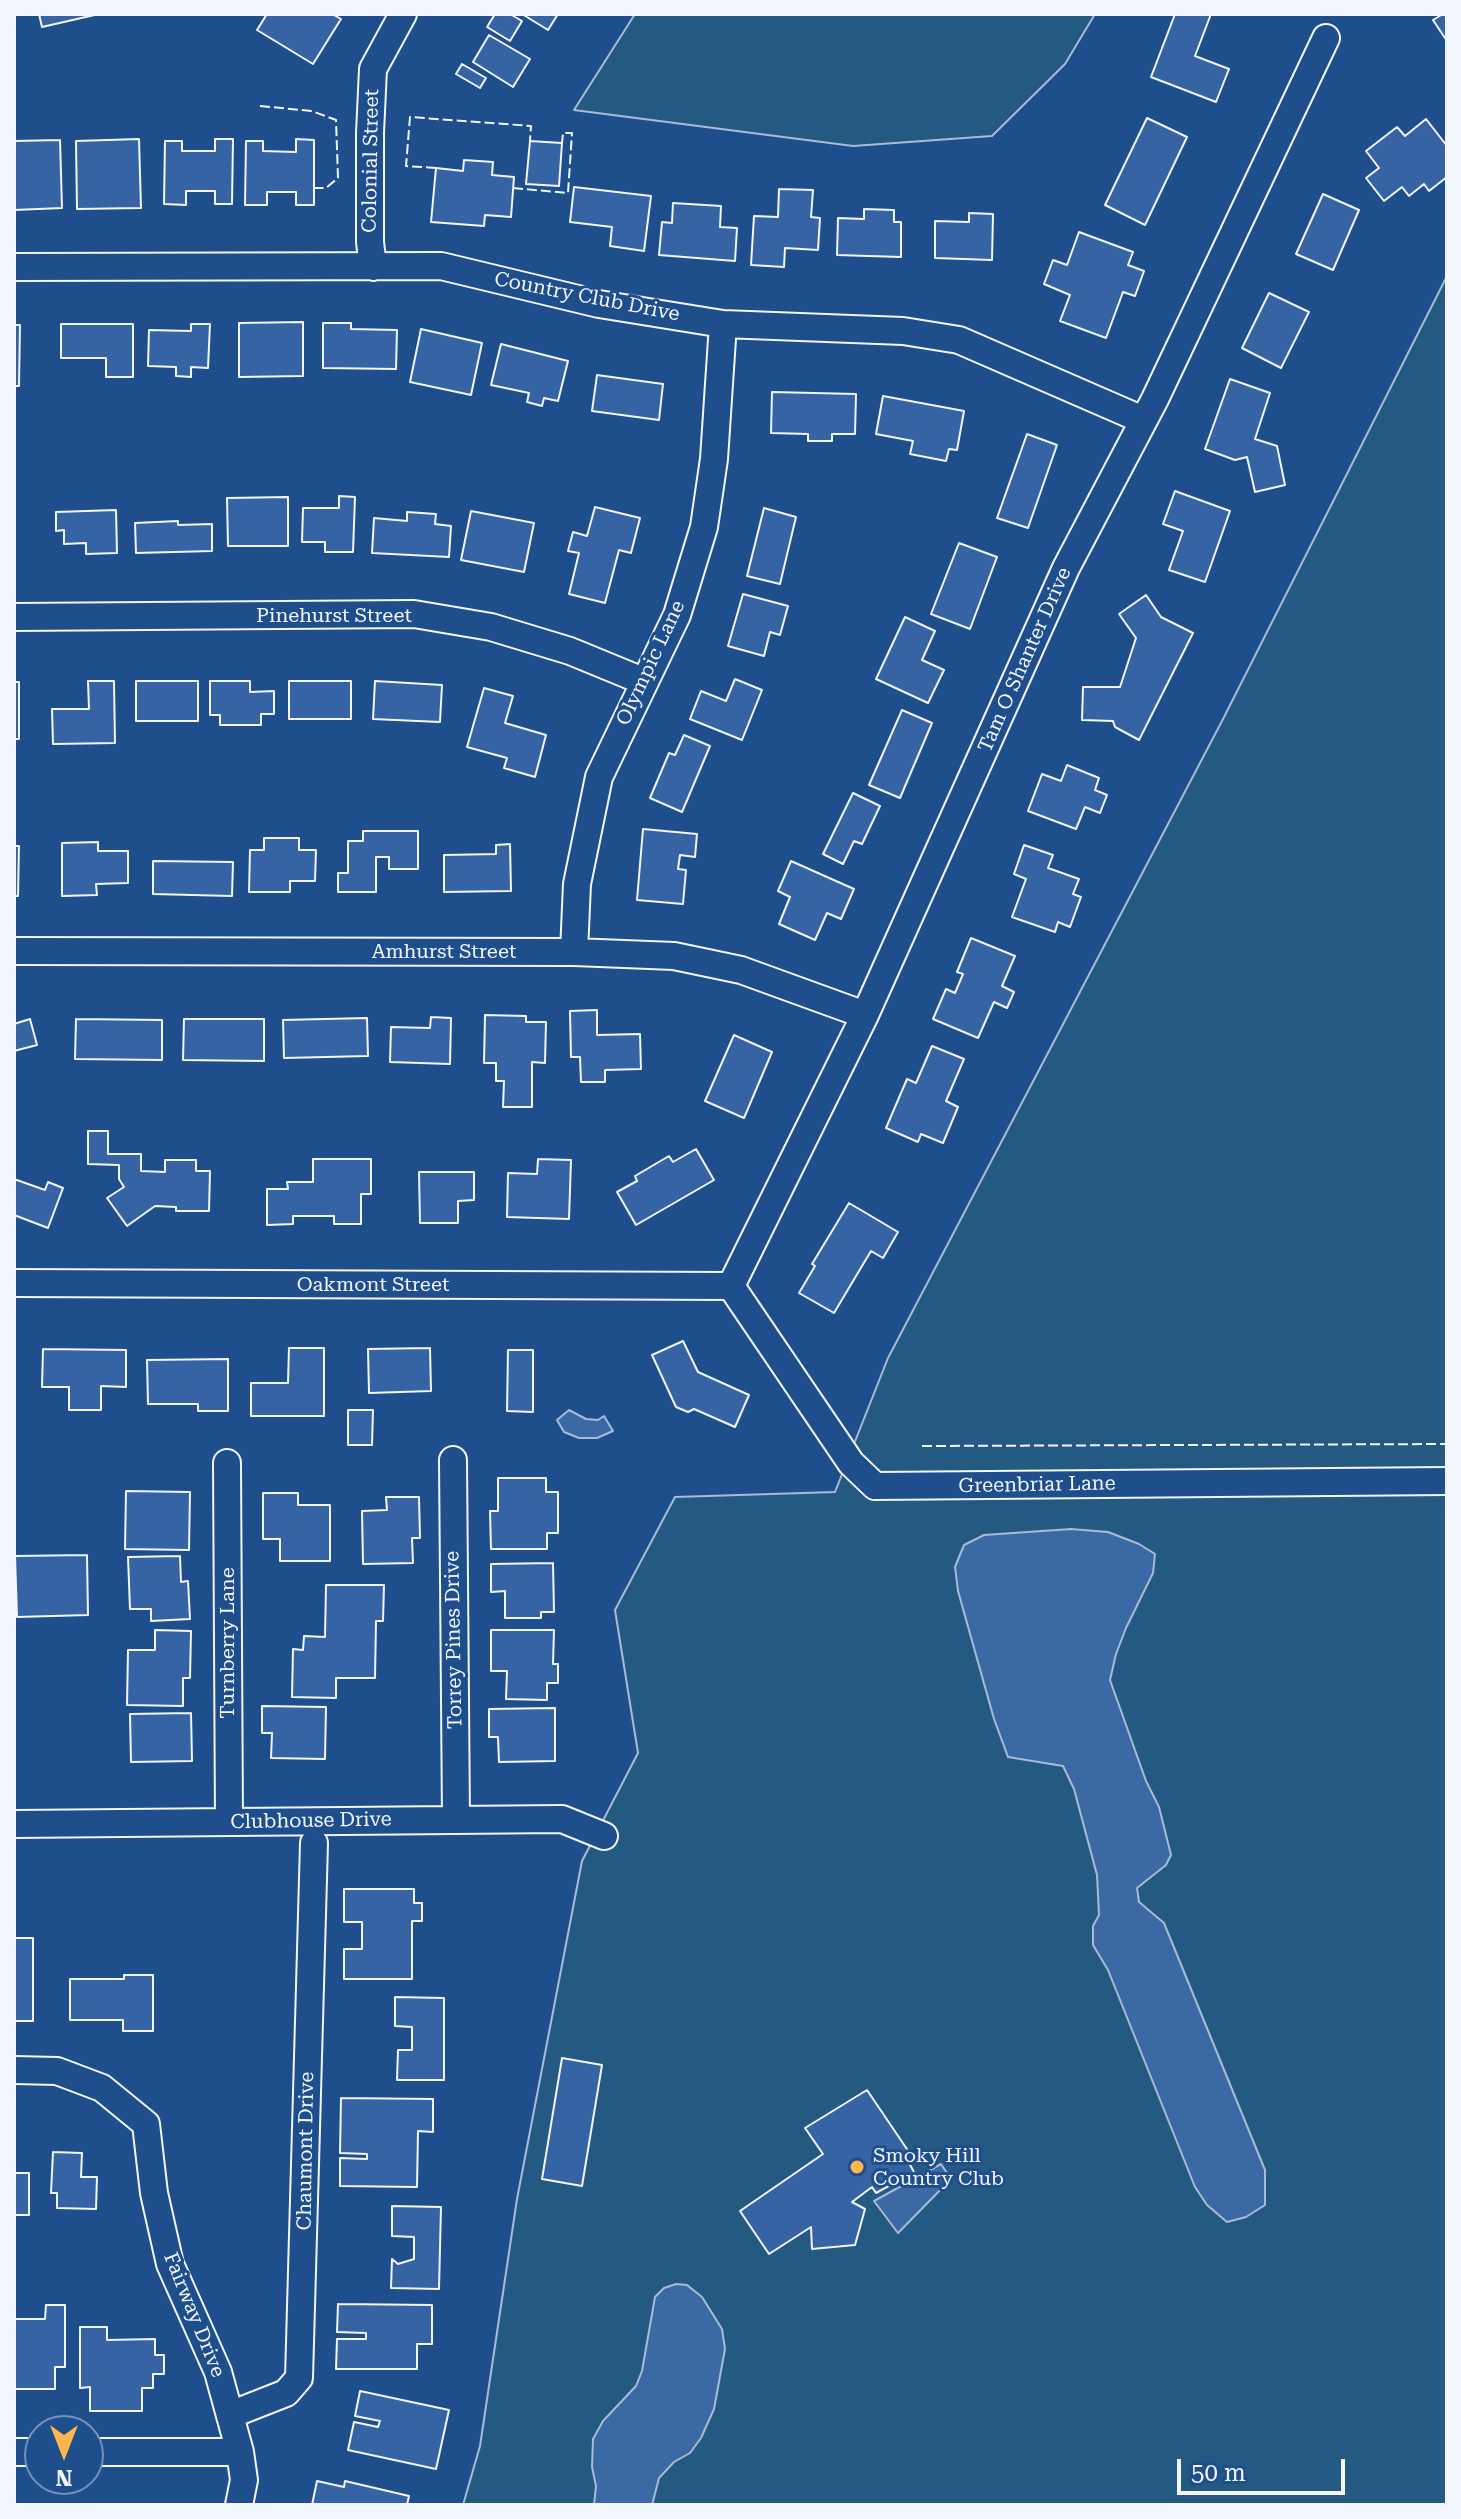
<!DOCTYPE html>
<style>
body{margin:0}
#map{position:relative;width:1461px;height:2519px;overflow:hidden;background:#1f4e8c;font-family:"Roboto Serif",serif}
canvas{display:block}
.frame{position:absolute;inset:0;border:16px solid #f2f6ff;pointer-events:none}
.north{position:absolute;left:24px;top:2415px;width:80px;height:80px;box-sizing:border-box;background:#1f4e8c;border:2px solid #7391ba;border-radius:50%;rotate:180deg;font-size:22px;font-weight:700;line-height:32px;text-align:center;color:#f2f6ff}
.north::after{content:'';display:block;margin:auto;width:28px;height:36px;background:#ffb74d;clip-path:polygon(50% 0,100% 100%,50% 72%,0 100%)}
.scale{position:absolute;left:1177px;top:2459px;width:168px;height:36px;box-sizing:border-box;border:4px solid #f2f6ff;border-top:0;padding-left:10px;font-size:24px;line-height:28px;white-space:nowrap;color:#f2f6ff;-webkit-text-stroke:6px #1f4e8c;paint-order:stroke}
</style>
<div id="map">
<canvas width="1461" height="2519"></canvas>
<div class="frame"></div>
<div class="north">N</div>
<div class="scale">50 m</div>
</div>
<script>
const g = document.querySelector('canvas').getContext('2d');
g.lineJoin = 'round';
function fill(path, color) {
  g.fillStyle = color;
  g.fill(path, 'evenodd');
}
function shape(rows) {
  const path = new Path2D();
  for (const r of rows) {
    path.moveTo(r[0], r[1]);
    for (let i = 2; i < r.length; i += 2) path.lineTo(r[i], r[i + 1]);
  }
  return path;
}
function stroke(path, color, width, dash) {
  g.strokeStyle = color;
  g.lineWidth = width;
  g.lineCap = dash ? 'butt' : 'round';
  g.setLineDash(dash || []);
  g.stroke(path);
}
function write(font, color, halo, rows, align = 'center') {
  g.font = font + ' "Roboto Serif",serif';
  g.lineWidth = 6;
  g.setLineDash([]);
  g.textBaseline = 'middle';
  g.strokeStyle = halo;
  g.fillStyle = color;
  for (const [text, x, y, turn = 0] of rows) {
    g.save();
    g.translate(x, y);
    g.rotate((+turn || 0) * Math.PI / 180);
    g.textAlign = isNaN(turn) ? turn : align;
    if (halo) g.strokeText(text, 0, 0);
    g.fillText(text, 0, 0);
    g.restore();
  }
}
const green = shape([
 [635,14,1095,14,1065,64,992,136,853,146,574,110,635,14],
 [1447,276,1447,2505,463,2505,480,2446,517,2199,582,1861,638,1753,615,1610,675,1497,835,1492,888,1358,1222,721,1447,276]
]);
const water = shape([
 [569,1410,586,1419,598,1420,604,1416,613,1431,597,1438,579,1438,564,1432,557,1420,569,1410],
 [1071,1529,1108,1532,1139,1544,1155,1554,1153,1573,1126,1628,1116,1654,1110,1680,1146,1781,1159,1807,1171,1855,1166,1865,1137,1888,1139,1902,1164,1923,1265,2170,1265,2205,1246,2217,1227,2222,1207,2205,1195,2187,1108,1970,1093,1945,1093,1926,1099,1915,1097,1875,1074,1789,1063,1766,1008,1757,994,1719,958,1591,955,1567,964,1545,984,1535,1071,1529],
 [941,2164,951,2179,898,2233,874,2201,941,2164],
 [676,2284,687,2285,702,2297,722,2329,725,2349,714,2409,701,2438,690,2453,674,2462,659,2478,652,2505,594,2505,596,2486,592,2467,593,2439,603,2421,636,2386,642,2371,655,2297,664,2288,676,2284]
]);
const building = shape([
 [39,14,99,14,42,27,39,14],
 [267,14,332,14,341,19,313,64,257,30,267,14],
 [495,14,510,14,522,21,510,41,487,27,495,14],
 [522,14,558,14,548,30,522,14],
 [1175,14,1211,14,1195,56,1229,69,1216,102,1151,77,1175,14],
 [1443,14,1447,14,1447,41,1433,20,1443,14],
 [489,35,530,59,513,87,473,62,489,35],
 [462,64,486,78,480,88,456,74,462,64],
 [1147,118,1187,137,1145,225,1105,205,1147,118],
 [1426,119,1447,146,1447,177,1429,191,1424,184,1409,196,1402,187,1384,201,1366,178,1379,168,1366,151,1397,127,1405,136,1426,119],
 [139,139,141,208,77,209,76,141,139,139],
 [215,139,233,139,232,204,215,204,215,191,186,191,186,205,164,204,165,141,182,141,182,151,215,151,215,139],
 [296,139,314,140,314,205,296,205,296,192,267,192,267,205,245,205,246,141,263,141,263,151,296,152,296,139],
 [60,140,62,208,14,210,14,141,60,140],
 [530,141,562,143,559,186,526,184,530,141],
 [464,160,493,162,492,175,514,177,511,217,485,215,484,226,431,222,436,168,463,171,464,160],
 [574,187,651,196,644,251,610,246,612,227,570,222,574,187],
 [779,189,813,190,811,217,820,218,818,250,785,248,784,267,751,265,754,216,778,217,779,189],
 [1323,194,1359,210,1333,270,1296,254,1323,194],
 [673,203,721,206,720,227,737,228,735,261,659,255,662,222,672,223,673,203],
 [864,209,894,210,894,222,901,222,901,257,837,255,838,218,864,219,864,209],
 [969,213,993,214,992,260,935,258,935,221,969,222,969,213],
 [1079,232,1133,252,1128,265,1144,271,1135,296,1123,292,1106,338,1060,321,1070,295,1044,284,1053,260,1067,265,1079,232],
 [1269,293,1309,312,1281,368,1242,348,1269,293],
 [303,322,303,376,239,377,239,323,303,322],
 [323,323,351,323,351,329,397,330,396,369,323,368,323,323],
 [61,324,133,324,133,377,106,377,106,358,61,358,61,324],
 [191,324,210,324,208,368,191,367,191,377,176,376,176,367,148,366,149,330,191,331,191,324],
 [14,325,20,325,19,386,14,386,14,325],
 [421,329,482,343,471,395,410,382,421,329],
 [501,344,568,361,558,401,544,398,542,406,527,402,529,393,491,385,501,344],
 [597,375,663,384,659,420,592,411,597,375],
 [1230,379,1270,393,1255,439,1277,446,1285,485,1255,492,1247,457,1235,460,1205,449,1230,379],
 [772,392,856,394,855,434,832,434,832,441,808,441,808,434,771,433,772,392],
 [883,396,964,411,957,450,949,449,946,461,910,454,913,441,876,434,883,396],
 [1027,434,1057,445,1028,528,997,518,1027,434],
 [1175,491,1230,511,1205,582,1169,570,1183,531,1163,524,1175,491],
 [339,496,355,497,353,552,325,552,325,542,302,542,303,508,339,508,339,496],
 [288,497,288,546,228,546,227,498,288,497],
 [595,507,640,518,631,553,619,550,605,603,569,594,579,553,568,551,573,532,587,536,595,507],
 [764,508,796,517,780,584,747,576,764,508],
 [116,510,117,553,86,554,86,543,64,544,64,530,56,531,56,512,116,510],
 [471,511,534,523,524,572,461,560,471,511],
 [407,512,436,514,435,524,451,526,449,557,372,553,374,518,407,521,407,512],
 [178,521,178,525,212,524,212,551,136,553,135,523,178,521],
 [959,543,997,557,970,629,931,614,959,543],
 [743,594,788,606,780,635,770,632,764,656,728,646,743,594],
 [1146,595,1161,617,1193,633,1139,740,1115,727,1113,721,1082,720,1083,687,1120,687,1136,638,1119,614,1146,595],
 [905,617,935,631,922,660,944,670,928,703,876,679,905,617],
 [735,679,762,690,742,740,690,719,701,691,726,701,735,679],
 [88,681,114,681,115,743,53,744,52,709,89,709,88,681],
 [136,681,198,681,198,721,136,721,136,681],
 [210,681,250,681,250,692,274,691,274,714,261,714,261,725,220,725,220,715,210,715,210,681],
 [289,681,351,681,351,719,289,719,289,681],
 [375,681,442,685,440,722,373,719,375,681],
 [14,682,19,682,19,739,14,739,14,682],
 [484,688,513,696,505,723,546,735,535,777,504,768,507,758,467,747,484,688],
 [902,710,932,723,900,798,869,785,902,710],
 [684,735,710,746,682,812,650,798,669,753,675,755,684,735],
 [1067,765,1099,778,1095,790,1107,795,1100,813,1085,807,1076,829,1028,811,1042,774,1061,781,1067,765],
 [853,793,880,806,862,844,854,841,843,864,823,854,853,793],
 [643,829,697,834,695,857,680,855,678,869,686,870,683,904,637,900,643,829],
 [363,831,418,831,418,869,389,869,389,857,376,857,376,892,338,892,338,873,348,873,348,841,363,841,363,831],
 [264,838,299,838,299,850,316,850,315,881,290,881,290,892,249,892,250,850,264,850,264,838],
 [98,842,98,851,128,851,128,883,96,884,97,895,62,896,62,843,98,842],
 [510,844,511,891,444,892,444,855,496,854,496,845,510,844],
 [1024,845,1053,855,1048,868,1079,879,1073,894,1081,897,1070,927,1058,922,1055,932,1012,917,1026,879,1014,874,1024,845],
 [14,846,19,846,18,896,14,896,14,846],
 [153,861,233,862,232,896,153,894,153,861],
 [791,861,854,889,841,919,827,913,815,940,779,924,790,897,778,891,791,861],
 [971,938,1015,956,1002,986,1014,992,1007,1008,994,1002,978,1038,933,1019,946,989,955,993,963,974,957,972,971,938],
 [597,1010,597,1035,640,1034,641,1069,605,1070,605,1082,581,1082,580,1057,571,1057,570,1011,597,1010],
 [485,1015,526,1016,526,1022,546,1022,545,1063,532,1062,532,1107,503,1107,504,1081,496,1081,496,1063,484,1063,485,1015],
 [431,1017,451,1018,450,1064,390,1062,391,1027,430,1028,431,1017],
 [367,1018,368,1056,284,1058,283,1020,367,1018],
 [30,1019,37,1045,14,1051,14,1024,30,1019],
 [76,1019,162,1020,162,1060,75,1059,76,1019],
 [184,1019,264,1019,264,1061,183,1060,184,1019],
 [734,1035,772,1052,744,1118,705,1101,734,1035],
 [932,1046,964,1059,946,1101,958,1107,943,1143,921,1134,918,1142,886,1128,907,1079,916,1083,932,1046],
 [88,1131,108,1131,108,1154,141,1154,141,1171,165,1172,165,1160,196,1160,196,1171,210,1171,209,1211,176,1211,176,1207,155,1206,127,1226,107,1198,124,1187,119,1179,119,1165,88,1164,88,1131],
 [696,1149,714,1180,636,1225,617,1192,637,1181,635,1176,669,1156,673,1162,696,1149],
 [313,1159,371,1159,371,1194,361,1194,361,1224,334,1224,334,1216,293,1216,293,1224,267,1225,267,1189,288,1189,287,1182,313,1182,313,1159],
 [538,1159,571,1160,569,1219,507,1217,508,1173,537,1174,538,1159],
 [419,1172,474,1172,474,1200,458,1201,458,1223,420,1223,419,1172],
 [14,1179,45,1190,48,1182,63,1188,48,1228,14,1215,14,1179],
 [849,1203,898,1232,883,1258,871,1251,834,1313,799,1293,815,1266,812,1264,849,1203],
 [683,1341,698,1372,749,1395,735,1427,694,1409,688,1412,676,1407,652,1355,683,1341],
 [289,1348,324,1348,324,1416,251,1416,251,1383,288,1383,289,1348],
 [430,1348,431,1391,369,1393,368,1349,430,1348],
 [43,1349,126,1350,126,1387,101,1386,101,1410,69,1410,69,1387,42,1387,43,1349],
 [508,1350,533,1350,533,1412,507,1411,508,1350],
 [228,1359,228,1411,198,1411,198,1404,148,1404,147,1360,228,1359],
 [348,1410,373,1410,372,1445,348,1445,348,1410],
 [498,1478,546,1478,546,1492,558,1492,558,1533,547,1533,547,1549,491,1549,490,1511,498,1511,498,1478],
 [126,1491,190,1492,189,1550,125,1549,126,1491],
 [263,1493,298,1493,298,1505,330,1505,330,1561,280,1561,280,1539,263,1539,263,1493],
 [386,1497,419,1497,420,1538,412,1538,413,1563,363,1564,362,1511,387,1510,386,1497],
 [87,1555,88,1615,17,1617,15,1556,87,1555],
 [180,1556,181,1582,188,1581,190,1619,151,1621,151,1609,130,1609,128,1557,180,1556],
 [553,1563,554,1612,541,1612,541,1618,505,1618,505,1591,491,1592,491,1564,553,1563],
 [326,1585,384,1585,383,1621,376,1621,375,1678,336,1678,336,1698,292,1697,293,1649,303,1650,304,1636,325,1637,326,1585],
 [155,1630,191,1631,190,1678,183,1678,183,1706,127,1705,128,1650,155,1650,155,1630],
 [491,1630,554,1630,553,1664,558,1664,558,1683,547,1683,547,1700,506,1699,507,1671,491,1671,491,1630],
 [262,1706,326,1707,325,1759,271,1758,272,1733,262,1733,262,1706],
 [555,1708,555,1761,499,1762,498,1737,489,1737,489,1709,555,1708],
 [191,1713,192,1761,131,1762,130,1714,191,1713],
 [344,1889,414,1889,414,1903,422,1903,422,1921,412,1921,412,1979,344,1979,344,1949,362,1949,362,1922,344,1922,344,1889],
 [14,1938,33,1938,33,2021,14,2021,14,1938],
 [124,1975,153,1975,153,2031,123,2031,123,2020,70,2020,70,1979,124,1979,124,1975],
 [395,1997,444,1998,444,2080,397,2080,398,2050,412,2050,412,2027,395,2026,395,1997],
 [562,2058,602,2065,582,2186,542,2179,562,2058],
 [867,2090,915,2161,909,2163,914,2172,876,2193,872,2187,852,2202,865,2209,855,2245,812,2249,811,2227,769,2254,740,2211,823,2154,805,2128,867,2090],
 [341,2098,433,2099,433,2132,418,2131,417,2187,340,2186,340,2158,367,2159,367,2154,340,2153,341,2098],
 [53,2152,82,2153,81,2177,97,2177,96,2209,57,2208,57,2193,51,2193,53,2152],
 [14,2173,29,2173,29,2215,14,2215,14,2173],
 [392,2206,441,2207,439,2289,391,2288,392,2259,398,2264,414,2259,414,2237,392,2236,392,2206],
 [338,2304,432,2305,432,2344,417,2344,417,2369,336,2369,337,2339,366,2339,366,2333,337,2332,338,2304],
 [46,2305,65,2305,65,2367,55,2367,55,2389,14,2389,14,2319,45,2319,46,2305],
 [80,2327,107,2327,107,2340,155,2339,155,2355,164,2355,164,2374,153,2374,153,2388,142,2388,142,2411,90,2411,90,2387,80,2388,80,2327],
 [360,2391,449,2410,436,2469,348,2450,354,2422,378,2427,380,2421,355,2416,360,2391],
 [317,2481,344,2487,345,2481,409,2496,407,2505,312,2505,317,2481]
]);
const minor = shape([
 [14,267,441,266,599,304,723,324,903,331,959,340,1143,420],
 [373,267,370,242,370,133,373,69,403,14],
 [14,617,414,614,491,627,570,651,643,681],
 [14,951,574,952,674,956,741,970,865,1015],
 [574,952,577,884,599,777,677,615,704,527,714,459,723,324],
 [14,1283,731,1286],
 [731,1286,865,1015,1066,568,1155,399,1326,38],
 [731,1286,851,1463,875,1486,1447,1481],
 [453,1460,456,1820],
 [227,1463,229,1822],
 [14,1824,562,1819,604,1836],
 [14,2070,57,2071,102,2088,146,2124,154,2193,170,2264,218,2372,240,2452,244,2480,239,2505],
 [230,2415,286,2393,299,2378,314,1843],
 [14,2452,40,2452],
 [88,2452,240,2452]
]);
const fence = shape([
 [260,106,312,111,336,120,338,178,326,188,314,188],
 [436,168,406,166,410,117,531,126,530,141],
 [513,188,568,193,572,133,563,133,562,143],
 [922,1446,1447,1444]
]);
const markers = [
 [857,2167,8,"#ffb74d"]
];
const streetNames = [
 ["Colonial Street",371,161,-89],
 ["Country Club Drive",587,297,11],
 ["Pinehurst Street",334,616],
 ["Tam O Shanter Drive",1025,660,-66],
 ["Olympic Lane",651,663,-65],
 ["Amhurst Street",444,952],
 ["Oakmont Street",373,1285],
 ["Greenbriar Lane",1037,1485,-1],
 ["Torrey Pines Drive",454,1640,-91],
 ["Turnberry Lane",228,1643,-90],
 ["Clubhouse Drive",311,1821,-1],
 ["Chaumont Drive",306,2151,-89],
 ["Fairway Drive",194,2315,68]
];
const poiNames = [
 ["Smoky Hill",873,2156],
 ["Country Club",873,2179]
];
fill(green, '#245a82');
stroke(green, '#a8bbd7', 2);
fill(water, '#3b69a3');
stroke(water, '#a8bbd7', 2);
fill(building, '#3563a3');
stroke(building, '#f2f6ff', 2);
stroke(minor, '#f2f6ff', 30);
stroke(minor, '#1f4e8c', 26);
stroke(fence, '#f2f6ff', 2, [10, 4]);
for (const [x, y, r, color] of markers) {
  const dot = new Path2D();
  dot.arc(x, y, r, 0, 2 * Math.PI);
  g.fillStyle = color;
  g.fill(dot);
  stroke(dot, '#1f4e8c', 3);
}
write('20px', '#f2f6ff', '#1f4e8c', streetNames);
write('20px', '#f2f6ff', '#1f4e8c', poiNames, 'left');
</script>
